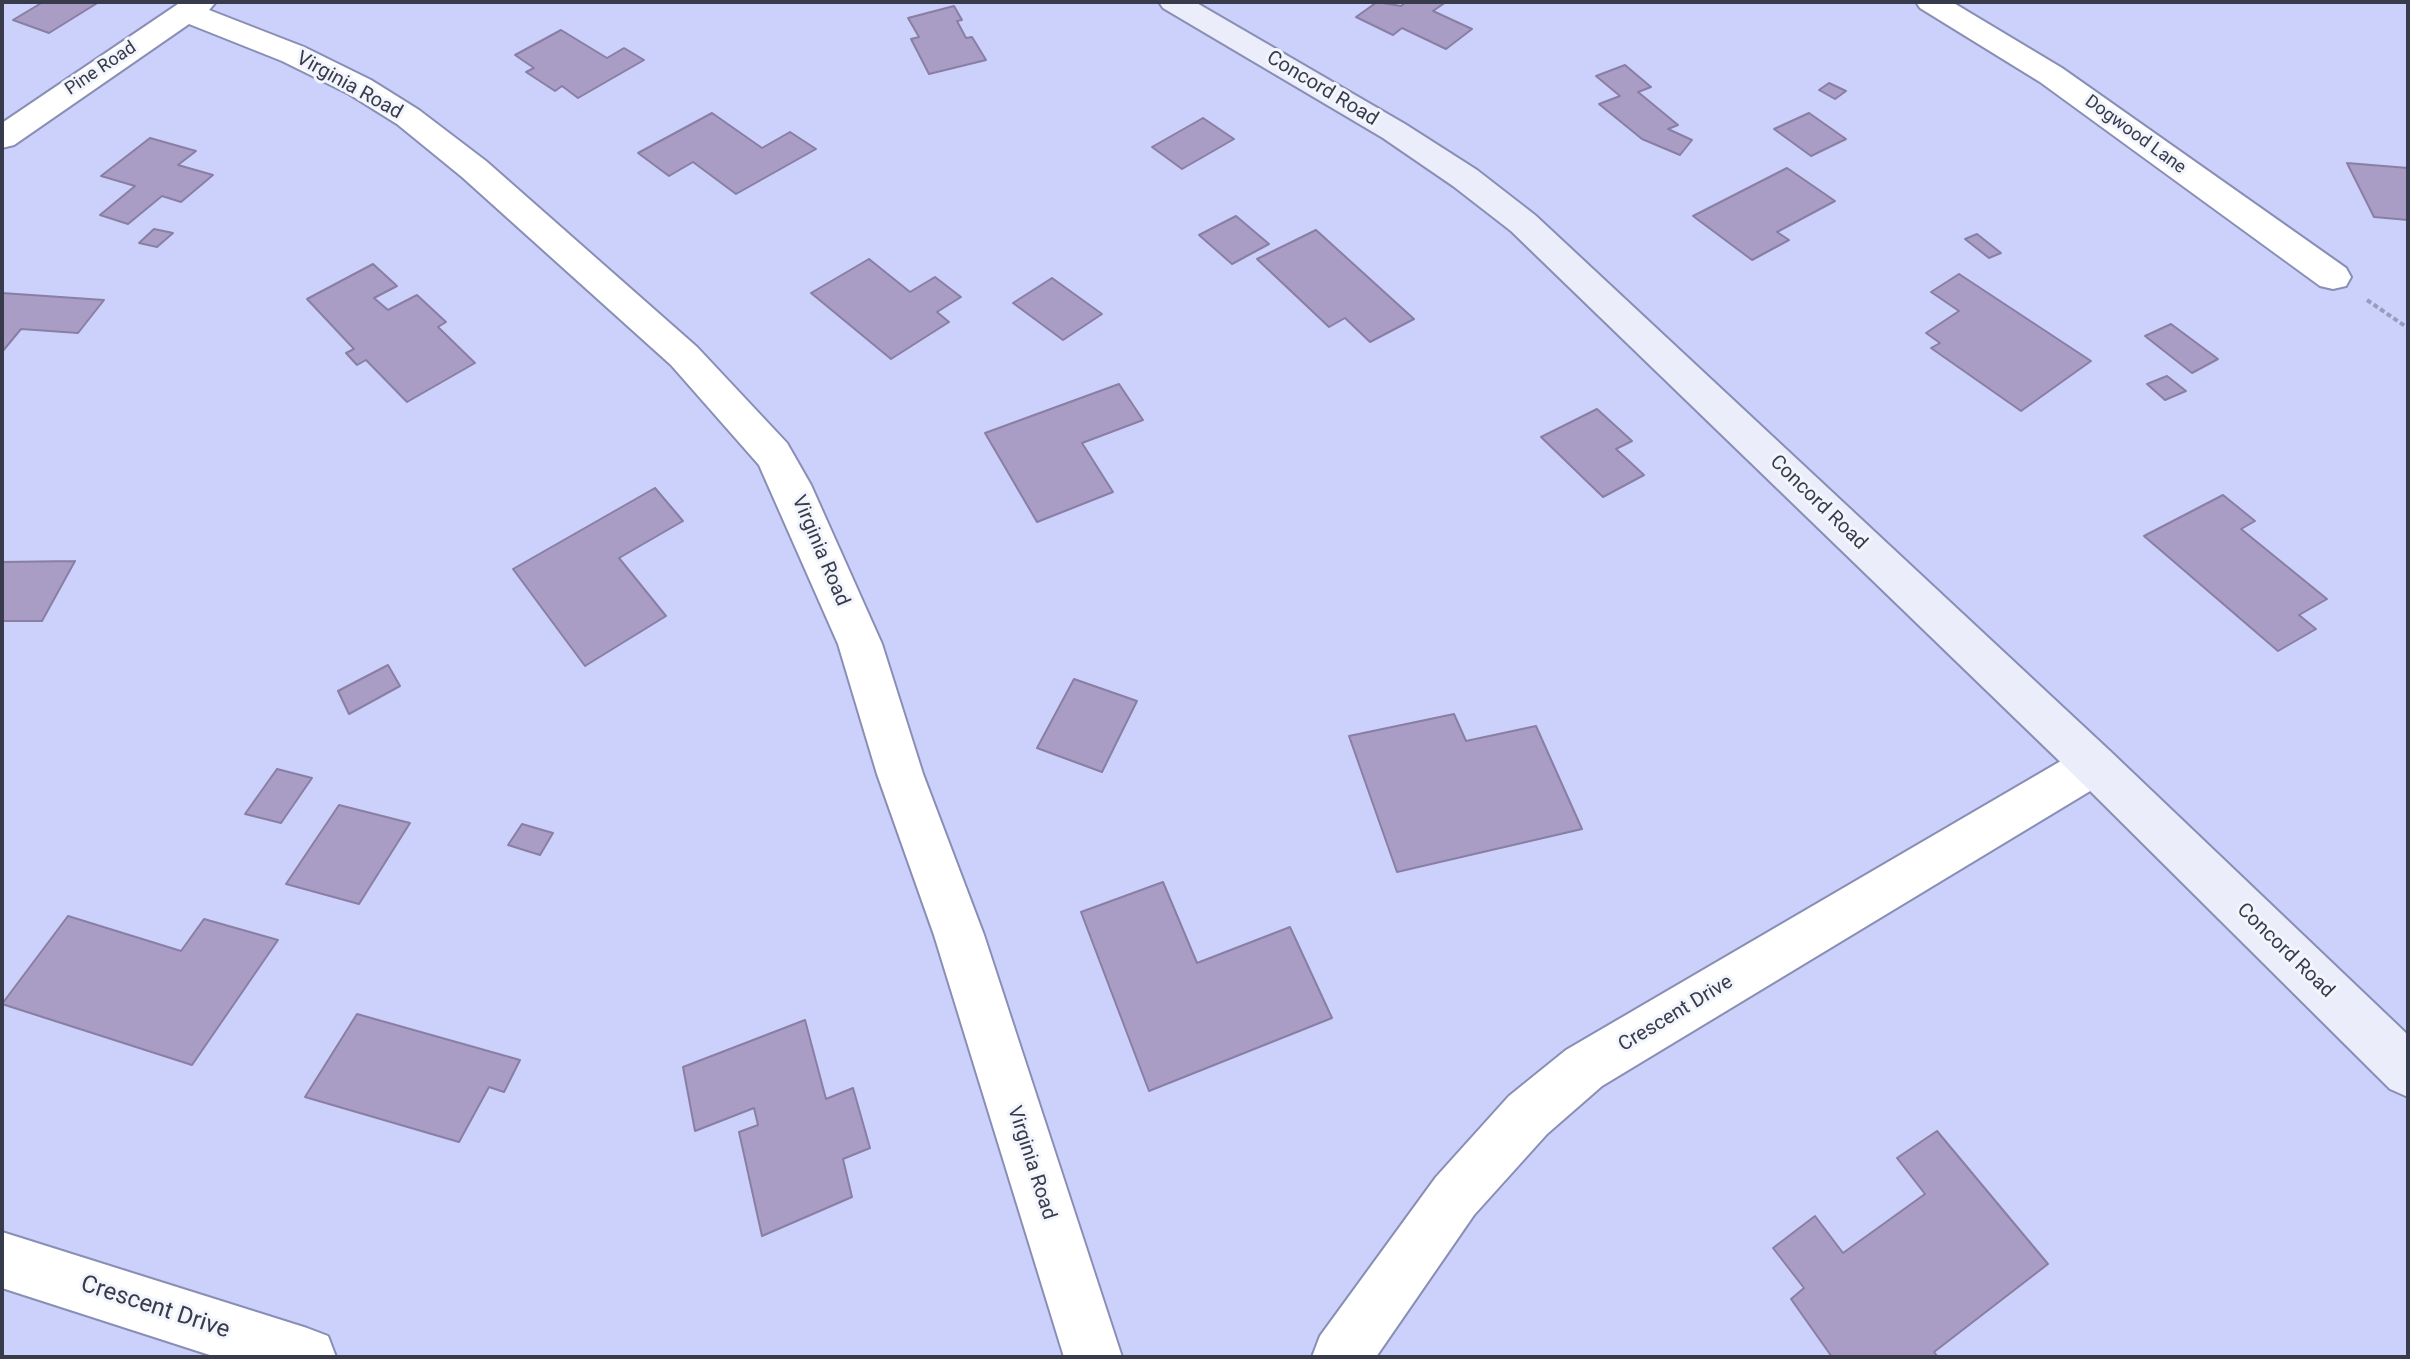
<!DOCTYPE html>
<style>
body{margin:0}
#map{position:relative;width:2410px;height:1359px;overflow:hidden;background:#cbd1fb;font-family:Roboto,sans-serif}
canvas{display:block}
.frame{position:absolute;inset:0;border:4px solid #383b4b;pointer-events:none}
</style>
<div id="map">
<canvas width="2410" height="1359"></canvas>
<div class="frame"></div>
</div>
<script>
const g = document.querySelector('canvas').getContext('2d');
g.lineJoin = 'round';
function fill(path, color) {
  g.fillStyle = color;
  g.fill(path, 'evenodd');
}
function shape(rows) {
  const path = new Path2D();
  for (const r of rows) {
    path.moveTo(r[0], r[1]);
    for (let i = 2; i < r.length; i += 2) path.lineTo(r[i], r[i + 1]);
  }
  return path;
}
function stroke(path, color, width, dash) {
  g.strokeStyle = color;
  g.lineWidth = width;
  g.lineCap = dash ? 'butt' : 'round';
  g.setLineDash(dash || []);
  g.stroke(path);
}
function write(font, color, halo, rows, align = 'center') {
  g.font = font + ' Roboto,sans-serif';
  g.lineWidth = 6;
  g.setLineDash([]);
  g.textBaseline = 'middle';
  g.strokeStyle = halo;
  g.fillStyle = color;
  for (const [text, x, y, turn = 0] of rows) {
    g.save();
    g.translate(x, y);
    g.rotate((+turn || 0) * Math.PI / 180);
    g.textAlign = isNaN(turn) ? turn : align;
    if (halo) g.strokeText(text, 0, 0);
    g.fillText(text, 0, 0);
    g.restore();
  }
}
const building = shape([
 [43,2,99,2,49,33,13,20,43,2],
 [1377,2,1401,6,1406,2,1446,2,1433,11,1472,29,1446,49,1402,28,1393,35,1356,17,1377,2],
 [954,6,962,20,957,21,966,38,972,37,986,60,929,74,911,39,919,37,908,18,954,6],
 [561,30,607,58,624,48,644,60,578,98,562,86,555,91,526,72,534,68,515,55,561,30],
 [1625,65,1651,87,1638,92,1678,125,1668,129,1692,140,1680,155,1642,139,1599,104,1620,96,1596,76,1625,65],
 [1829,83,1846,91,1835,99,1819,90,1829,83],
 [712,113,762,148,790,132,816,149,736,194,693,162,669,176,638,153,712,113],
 [1809,113,1846,139,1811,156,1774,129,1809,113],
 [1203,118,1234,139,1182,169,1152,147,1203,118],
 [150,138,196,151,178,165,213,175,181,202,162,196,128,224,100,215,135,186,101,176,150,138],
 [2347,163,2408,168,2408,220,2374,217,2347,163],
 [1787,168,1835,201,1777,232,1789,240,1752,260,1693,216,1787,168],
 [1236,216,1269,244,1232,264,1199,235,1236,216],
 [154,229,173,233,157,247,139,243,154,229],
 [1316,230,1414,319,1370,342,1345,318,1329,327,1257,259,1316,230],
 [1977,234,2001,253,1989,258,1965,239,1977,234],
 [869,259,910,292,935,277,961,297,937,312,949,322,891,359,811,293,869,259],
 [373,264,397,286,374,298,388,310,417,295,446,322,438,327,475,363,407,402,366,360,357,365,346,353,354,349,307,299,373,264],
 [1959,274,2091,361,2021,411,1931,348,1940,343,1926,333,1959,311,1931,292,1959,274],
 [1052,278,1102,314,1063,340,1013,303,1052,278],
 [2,293,104,300,78,333,21,329,2,352,2,293],
 [2171,324,2218,359,2192,373,2145,336,2171,324],
 [2167,376,2186,391,2165,400,2147,384,2167,376],
 [1119,384,1143,420,1082,443,1113,492,1037,522,985,433,1119,384],
 [1597,409,1632,441,1616,449,1644,475,1603,497,1541,437,1597,409],
 [655,488,683,521,619,558,666,616,585,666,513,569,655,488],
 [2223,495,2255,521,2241,529,2327,599,2299,615,2316,629,2278,651,2144,536,2223,495],
 [75,561,42,621,2,621,2,562,75,561],
 [388,665,400,686,349,714,338,691,388,665],
 [1074,679,1137,701,1102,772,1037,748,1074,679],
 [1454,714,1466,741,1536,726,1582,829,1397,872,1349,736,1454,714],
 [277,769,312,778,281,823,245,814,277,769],
 [339,805,410,823,359,904,286,884,339,805],
 [522,824,553,833,540,855,508,845,522,824],
 [1163,882,1197,963,1290,927,1332,1018,1149,1091,1081,912,1163,882],
 [68,916,181,951,204,919,278,940,192,1065,2,1004,68,916],
 [357,1014,520,1060,504,1092,489,1087,459,1142,305,1097,357,1014],
 [805,1020,826,1099,853,1088,870,1148,843,1159,852,1197,762,1236,739,1132,758,1125,754,1108,695,1131,683,1067,805,1020],
 [1937,1131,2048,1264,1934,1352,1938,1357,1832,1357,1791,1299,1804,1288,1773,1248,1815,1216,1843,1253,1925,1194,1897,1158,1937,1131]
]);
const path = shape([
 [2367,300,2408,328]
]);
const street = shape([
 [181,2,216,2,209,10,304,47,371,80,419,110,486,161,697,347,787,443,811,485,882,644,923,774,984,935,1122,1357,1064,1357,934,935,877,774,838,644,759,465,671,365,462,177,397,124,349,94,282,61,189,24,14,145,2,148,2,123,181,2],
 [1916,2,1952,2,2062,68,2346,268,2351,277,2346,286,2333,289,2320,286,2040,82,1920,8,1916,2],
 [2094,745,2110,751,2117,765,2110,779,1602,1086,1547,1134,1474,1215,1376,1357,1312,1357,1320,1336,1436,1177,1509,1096,1566,1050,2078,751,2094,745],
 [2,1232,307,1328,328,1336,336,1357,216,1357,2,1288,2,1232]
]);
const secondary = shape([
 [1159,2,1195,2,1405,124,1477,170,1535,215,2110,751,2408,1035,2408,1097,2390,1089,2078,779,1511,231,1453,186,1383,138,1163,8,1159,2]
]);
const farStreetnames = [
 ["Pine Road",101,69,-34],
 ["Dogwood Lane",2135,135,36]
];
const streetNames = [
 ["Virginia Road",349,86,29],
 ["Concord Road",1322,89,31],
 ["Concord Road",1818,503,44],
 ["Virginia Road",820,551,67],
 ["Concord Road",2285,951,44],
 ["Crescent Drive",1676,1014,-31],
 ["Virginia Road",1031,1163,72]
];
const nearStreetnames = [
 ["Crescent Drive",155,1308,18]
];
fill(building, '#a99dc5');
stroke(building, '#897ea4', 2);
stroke(street, '#898eb5', 4);
stroke(secondary, '#898eb5', 4);
stroke(path, '#989dbe', 4, [5, 3]);
fill(street, '#fff');
fill(secondary, '#ebedfb');
write('18px', '#383b4b', '#f3f5fd', farStreetnames);
write('20px', '#383b4b', '#f3f5fd', streetNames);
write('24px', '#383b4b', '#f3f5fd', nearStreetnames);
</script>
